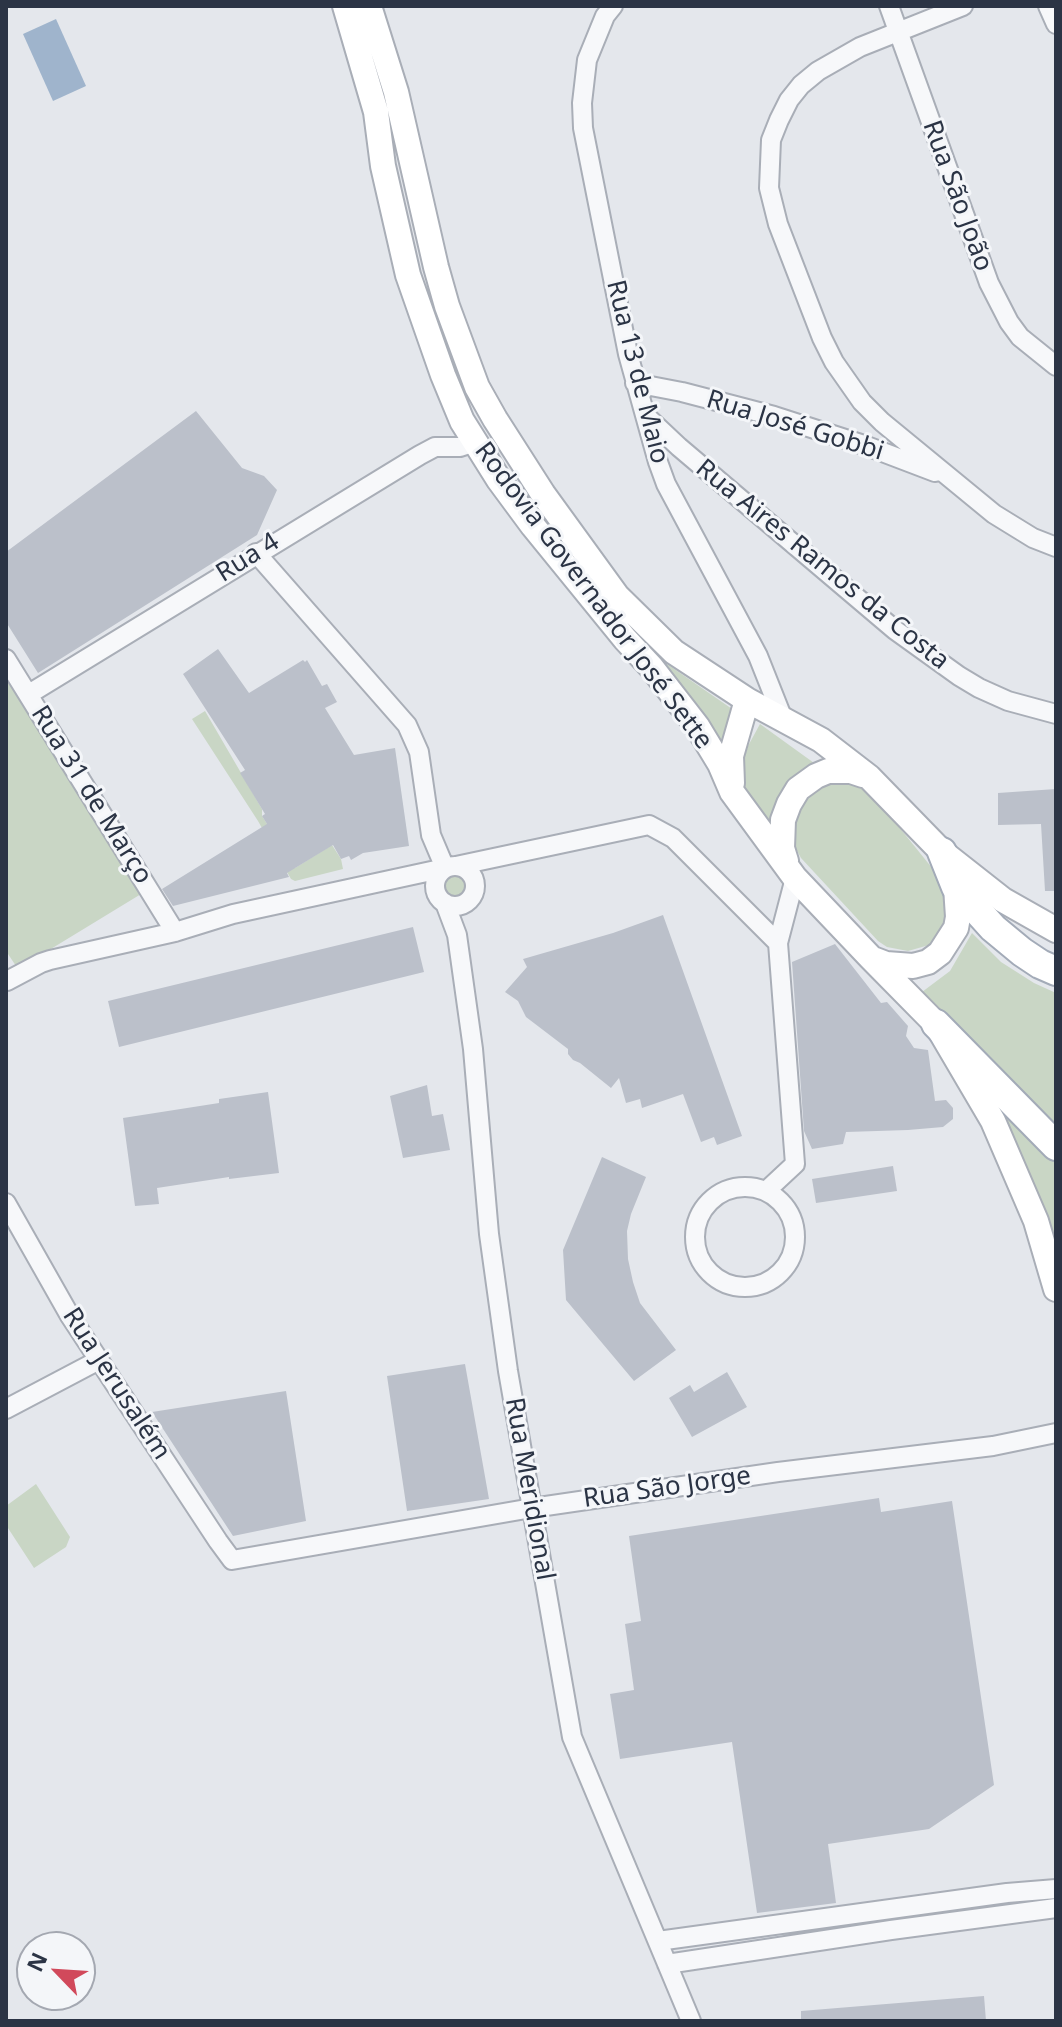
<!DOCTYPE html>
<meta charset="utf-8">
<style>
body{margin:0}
#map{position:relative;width:1062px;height:2027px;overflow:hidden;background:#e4e7ec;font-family:"Noto Sans",sans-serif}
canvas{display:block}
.frame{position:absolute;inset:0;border:8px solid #2b3445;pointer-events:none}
.north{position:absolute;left:16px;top:1931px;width:80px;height:80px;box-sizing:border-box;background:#f4f6f9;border:2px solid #a4a8b1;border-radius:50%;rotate:295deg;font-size:22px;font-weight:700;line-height:32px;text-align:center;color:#2b3445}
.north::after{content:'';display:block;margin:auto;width:28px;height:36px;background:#d1495b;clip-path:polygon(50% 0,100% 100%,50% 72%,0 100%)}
</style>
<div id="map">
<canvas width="1062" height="2027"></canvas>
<div class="frame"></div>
<div class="north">N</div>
</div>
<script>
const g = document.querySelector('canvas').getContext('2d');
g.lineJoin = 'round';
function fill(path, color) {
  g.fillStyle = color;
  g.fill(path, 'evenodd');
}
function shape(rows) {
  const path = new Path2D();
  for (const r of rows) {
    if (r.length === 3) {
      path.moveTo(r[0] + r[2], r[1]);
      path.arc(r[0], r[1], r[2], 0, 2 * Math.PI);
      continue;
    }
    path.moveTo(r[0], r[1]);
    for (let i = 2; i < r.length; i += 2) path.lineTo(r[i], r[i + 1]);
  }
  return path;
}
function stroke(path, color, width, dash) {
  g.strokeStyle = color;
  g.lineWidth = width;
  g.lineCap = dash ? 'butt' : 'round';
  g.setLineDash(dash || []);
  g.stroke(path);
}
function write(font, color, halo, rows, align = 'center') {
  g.font = font + ' "Noto Sans",sans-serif';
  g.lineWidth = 6;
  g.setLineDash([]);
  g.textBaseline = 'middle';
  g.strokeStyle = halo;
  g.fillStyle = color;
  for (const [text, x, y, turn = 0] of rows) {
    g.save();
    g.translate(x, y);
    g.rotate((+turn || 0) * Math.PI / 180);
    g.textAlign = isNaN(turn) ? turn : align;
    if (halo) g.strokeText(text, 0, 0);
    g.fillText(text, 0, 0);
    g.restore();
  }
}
const green = shape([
 [641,646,735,711,725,747,697,708],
 [6,670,146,891,18,969,6,951],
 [205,711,262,809,262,816,295,868,332,845,341,859,343,869,295,881,291,879,258,821,192,719],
 [760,724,821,768,773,837,746,797,739,775,748,746],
 [835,781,859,784,869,790,941,879,946,888,948,920,937,938,929,945,908,951,887,947,878,941,801,858,795,847,792,834,796,810,812,790],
 [466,870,473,883,470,897,462,903,456,904,450,904,441,899,436,886,438,877],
 [972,933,1001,962,1034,983,1056,993,1056,1128,922,992,950,971],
 [987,1090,1056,1161,1056,1245,1035,1186],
 [36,1484,70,1537,66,1547,34,1568,6,1525,6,1506]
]);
const water = shape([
 [56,19,86,86,53,101,23,34]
]);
const building = shape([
 [196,411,242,468,264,476,277,490,257,535,38,673,6,622,6,552],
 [218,649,249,693,303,660,305,662,307,660,322,686,327,684,337,702,325,708,354,755,395,748,409,846,363,853,351,860,349,856,341,859,333,845,287,873,289,877,173,906,162,889,267,824,262,816,265,814,240,773,245,770,183,674],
 [1056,789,1056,891,1045,891,1041,824,998,825,998,793],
 [663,915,742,1136,717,1145,714,1137,701,1142,683,1094,642,1108,640,1099,626,1103,619,1078,611,1088,580,1063,573,1060,568,1054,568,1049,526,1017,518,1001,505,992,527,967,523,959,613,933],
 [413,927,424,972,119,1047,108,1001],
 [835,944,881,1003,887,1002,908,1026,906,1036,914,1048,928,1050,935,1101,946,1100,953,1108,953,1119,943,1127,908,1130,846,1132,843,1144,812,1149,804,1131,792,962],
 [427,1085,432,1116,443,1114,450,1150,403,1158,390,1096],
 [268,1092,279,1173,229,1179,229,1177,157,1188,159,1204,135,1206,123,1118,219,1103,219,1099],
 [602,1157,646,1177,631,1214,627,1231,628,1259,633,1282,640,1303,676,1350,634,1381,566,1300,563,1250],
 [893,1166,897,1191,816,1203,812,1179],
 [465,1364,489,1499,407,1511,387,1376],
 [727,1372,747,1407,692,1437,669,1398,690,1385,694,1392],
 [286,1391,306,1521,233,1536,152,1412],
 [879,1498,881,1512,952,1501,994,1785,929,1829,828,1844,836,1903,757,1913,732,1742,620,1759,610,1694,634,1690,625,1624,641,1621,629,1536],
 [984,1996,986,2021,801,2021,801,2011]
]);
const minor = shape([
 [613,6,605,16,587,60,582,103,583,128,628,354,658,462,666,484,758,656,783,719],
 [889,6,989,283,1009,322,1020,337,1056,366],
 [963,6,860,47,818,71,801,85,789,100,779,120,771,140,769,188,778,224,822,338,834,362,862,402,882,422,994,514,1033,538,1056,547],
 [1048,6,1056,24],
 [635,383,682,392,774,416,864,445,935,472],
 [646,416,679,447,895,630,959,676,979,688,1008,701,1056,714],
 [6,659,175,932],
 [29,694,420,455,435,447,460,447,475,442],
 [456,866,649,825,673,838,778,943],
 [455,886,20],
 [445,903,457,935,473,1049,489,1234,508,1371,572,1737,691,2021],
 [7,981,41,963,50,960,175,932,233,914,445,868,431,835,419,752,407,725,256,553],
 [745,1237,50],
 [766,1191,795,1164,778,943,795,878],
 [6,1203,70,1316,218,1541,232,1560,532,1508,778,1472,993,1446,1056,1433],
 [6,1409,99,1360],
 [658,1941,1007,1893,1056,1889],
 [667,1964,891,1930,1056,1908]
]);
const secondary = shape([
 [345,6,376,112,383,166,408,275,443,375,462,421,499,480,533,526,625,639,652,668,697,726,720,764,732,792,795,878,871,958,936,1024,993,1121,1036,1221,1056,1289],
 [369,6,396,92,436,267,447,306,477,387,495,419,543,494,617,596,674,652,747,700,821,740,869,777,942,852,1003,900,1056,930],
 [732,783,731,756,747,700],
 [786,861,782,848,783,820,789,804,798,789,816,776,828,771,851,771,863,775],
 [873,959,886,964,913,966,928,962,940,953,956,928,958,917,956,887]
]);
const primary = shape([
 [942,852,956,887,993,928,1022,952,1040,964,1056,971],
 [936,1024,1056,1146]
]);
const streetNames = [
 ["Rua São João",957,196,70],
 ["Rua 13 de Maio",637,372,76],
 ["Rua José Gobbi",795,426,17],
 ["Rua 4",248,558,-32],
 ["Rua Aires Ramos da Costa",822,565,39],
 ["Rodovia Governador José Sette",593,596,53],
 ["Rua 31 de Março",91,795,58],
 ["Rua Jerusalém",116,1384,57],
 ["Rua São Jorge",667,1488,-8],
 ["Rua Meridional",529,1489,80]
];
fill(green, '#c9d6c5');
fill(water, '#9fb4cc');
fill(building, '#bbc0ca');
stroke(minor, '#a9aeb7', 22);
stroke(secondary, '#a9aeb7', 28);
stroke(primary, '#a3abb8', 32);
stroke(minor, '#f7f8fa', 18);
stroke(secondary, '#fff', 24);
stroke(primary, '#fff', 28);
write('26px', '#2b3445', '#f4f6f9', streetNames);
</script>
